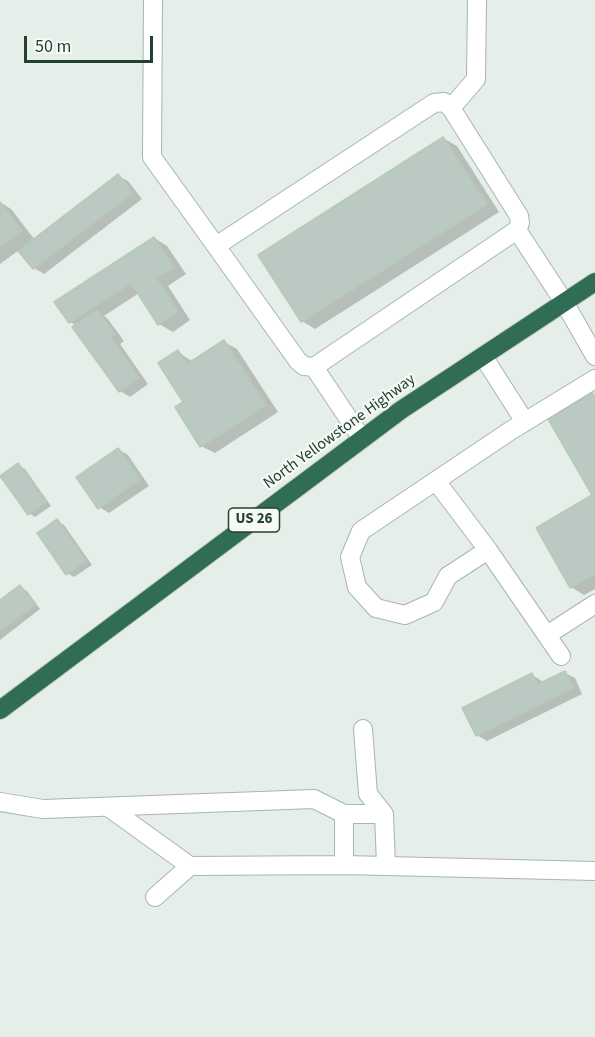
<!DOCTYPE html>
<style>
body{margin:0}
#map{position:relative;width:595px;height:1037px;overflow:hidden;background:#e5eee8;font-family:"Source Sans 3",sans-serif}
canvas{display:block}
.scale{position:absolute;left:24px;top:36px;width:129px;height:27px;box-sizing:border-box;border:3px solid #244033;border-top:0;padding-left:8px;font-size:18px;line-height:21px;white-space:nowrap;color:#244033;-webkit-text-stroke:4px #f6faf7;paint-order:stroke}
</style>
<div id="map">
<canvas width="595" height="1037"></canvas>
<div class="scale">50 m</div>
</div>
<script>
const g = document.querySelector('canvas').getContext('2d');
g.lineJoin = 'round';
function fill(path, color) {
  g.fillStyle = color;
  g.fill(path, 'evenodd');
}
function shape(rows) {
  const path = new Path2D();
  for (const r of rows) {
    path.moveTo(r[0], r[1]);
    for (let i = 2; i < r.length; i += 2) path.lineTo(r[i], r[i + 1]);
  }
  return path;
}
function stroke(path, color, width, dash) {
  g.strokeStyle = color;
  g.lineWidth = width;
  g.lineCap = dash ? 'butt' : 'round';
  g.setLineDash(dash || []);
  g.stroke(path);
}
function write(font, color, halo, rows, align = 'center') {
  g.font = font + ' "Source Sans 3",sans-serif';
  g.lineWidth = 4.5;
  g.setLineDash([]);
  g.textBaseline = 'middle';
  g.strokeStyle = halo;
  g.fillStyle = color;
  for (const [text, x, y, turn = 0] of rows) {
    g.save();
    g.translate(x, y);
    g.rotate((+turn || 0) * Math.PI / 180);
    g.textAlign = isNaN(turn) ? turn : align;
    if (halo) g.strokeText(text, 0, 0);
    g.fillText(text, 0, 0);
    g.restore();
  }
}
const shadow = shape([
 [443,138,457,146,499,212,315,329,302,321],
 [118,176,128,181,142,199,44,274,34,268,19,250,0,264,0,202,11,209,35,240],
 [154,238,167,246,186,274,168,286,190,320,173,332,159,324,139,293,104,316,107,318,124,341,120,344,148,384,130,397,120,391,77,326,70,322],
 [224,342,237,349,278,412,215,453,201,446,185,402,178,352,193,362],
 [593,395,595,396,595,589,584,595,571,587,595,496],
 [118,449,128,455,149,486,109,513,99,507],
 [18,465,25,469,51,506,35,517,29,513],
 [57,521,64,525,92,565,74,577,67,573],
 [20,587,27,591,40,609,0,640,0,602],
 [565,673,575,678,582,694,487,741,477,735,532,675,542,681,543,683]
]);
const building = shape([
 [443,137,487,204,301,322,258,255,443,137],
 [118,174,133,193,33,269,18,251,118,174],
 [0,202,22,231,0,247,0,202],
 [154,237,174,267,156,278,178,312,158,325,131,283,69,323,54,302,154,237],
 [97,310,115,335,111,338,139,378,119,392,72,327,97,310],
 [224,340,266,405,200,447,175,407,183,402,158,363,178,350,187,364,224,340],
 [593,393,595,397,595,574,570,588,536,528,592,495,548,419,593,393],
 [118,448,140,479,98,509,76,477,118,448],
 [18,463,46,502,28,515,0,476,18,463],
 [57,519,86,561,66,575,37,533,57,519],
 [20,585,35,605,0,631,0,600,20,585],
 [565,671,573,688,476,736,462,708,532,673,538,684,565,671]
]);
const minor = shape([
 [153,0,152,157,216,246],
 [451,108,476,79,477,0],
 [483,356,525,422],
 [314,367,304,366,298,361,216,246,434,103,444,102,451,108,519,216,520,223,517,230],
 [362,439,314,367,517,230,564,302,595,356],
 [436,481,488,550,448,576,434,602,405,615,376,608,357,587,350,557,361,531,510,431,595,379],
 [488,550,561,656],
 [547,635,595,604],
 [363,729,368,794,384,814],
 [0,802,43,809,314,799,344,814,344,865,190,866,155,897],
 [108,807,190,866],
 [344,814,384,814,386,865],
 [344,865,595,871]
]);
const highway = shape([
 [0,710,401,410,595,282]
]);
const shields = [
 [254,520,51]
];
const shieldNames = [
 ["US 26",254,520]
];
const streetNames = [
 ["North Yellowstone Highway",340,432,-36]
];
fill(shadow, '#0003');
fill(building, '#bac9c1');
stroke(building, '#b8c8be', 1.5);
stroke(minor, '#a7b6ae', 20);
stroke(highway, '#c2cac6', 20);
stroke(minor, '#fff', 18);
stroke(highway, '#316c54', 18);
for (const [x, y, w] of shields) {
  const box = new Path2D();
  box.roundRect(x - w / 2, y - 12, w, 24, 4.5);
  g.fillStyle = '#f6faf7';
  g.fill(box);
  stroke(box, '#244033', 1.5);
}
write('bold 15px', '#244033', null, shieldNames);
write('16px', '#244033', '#f6faf7', streetNames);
</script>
